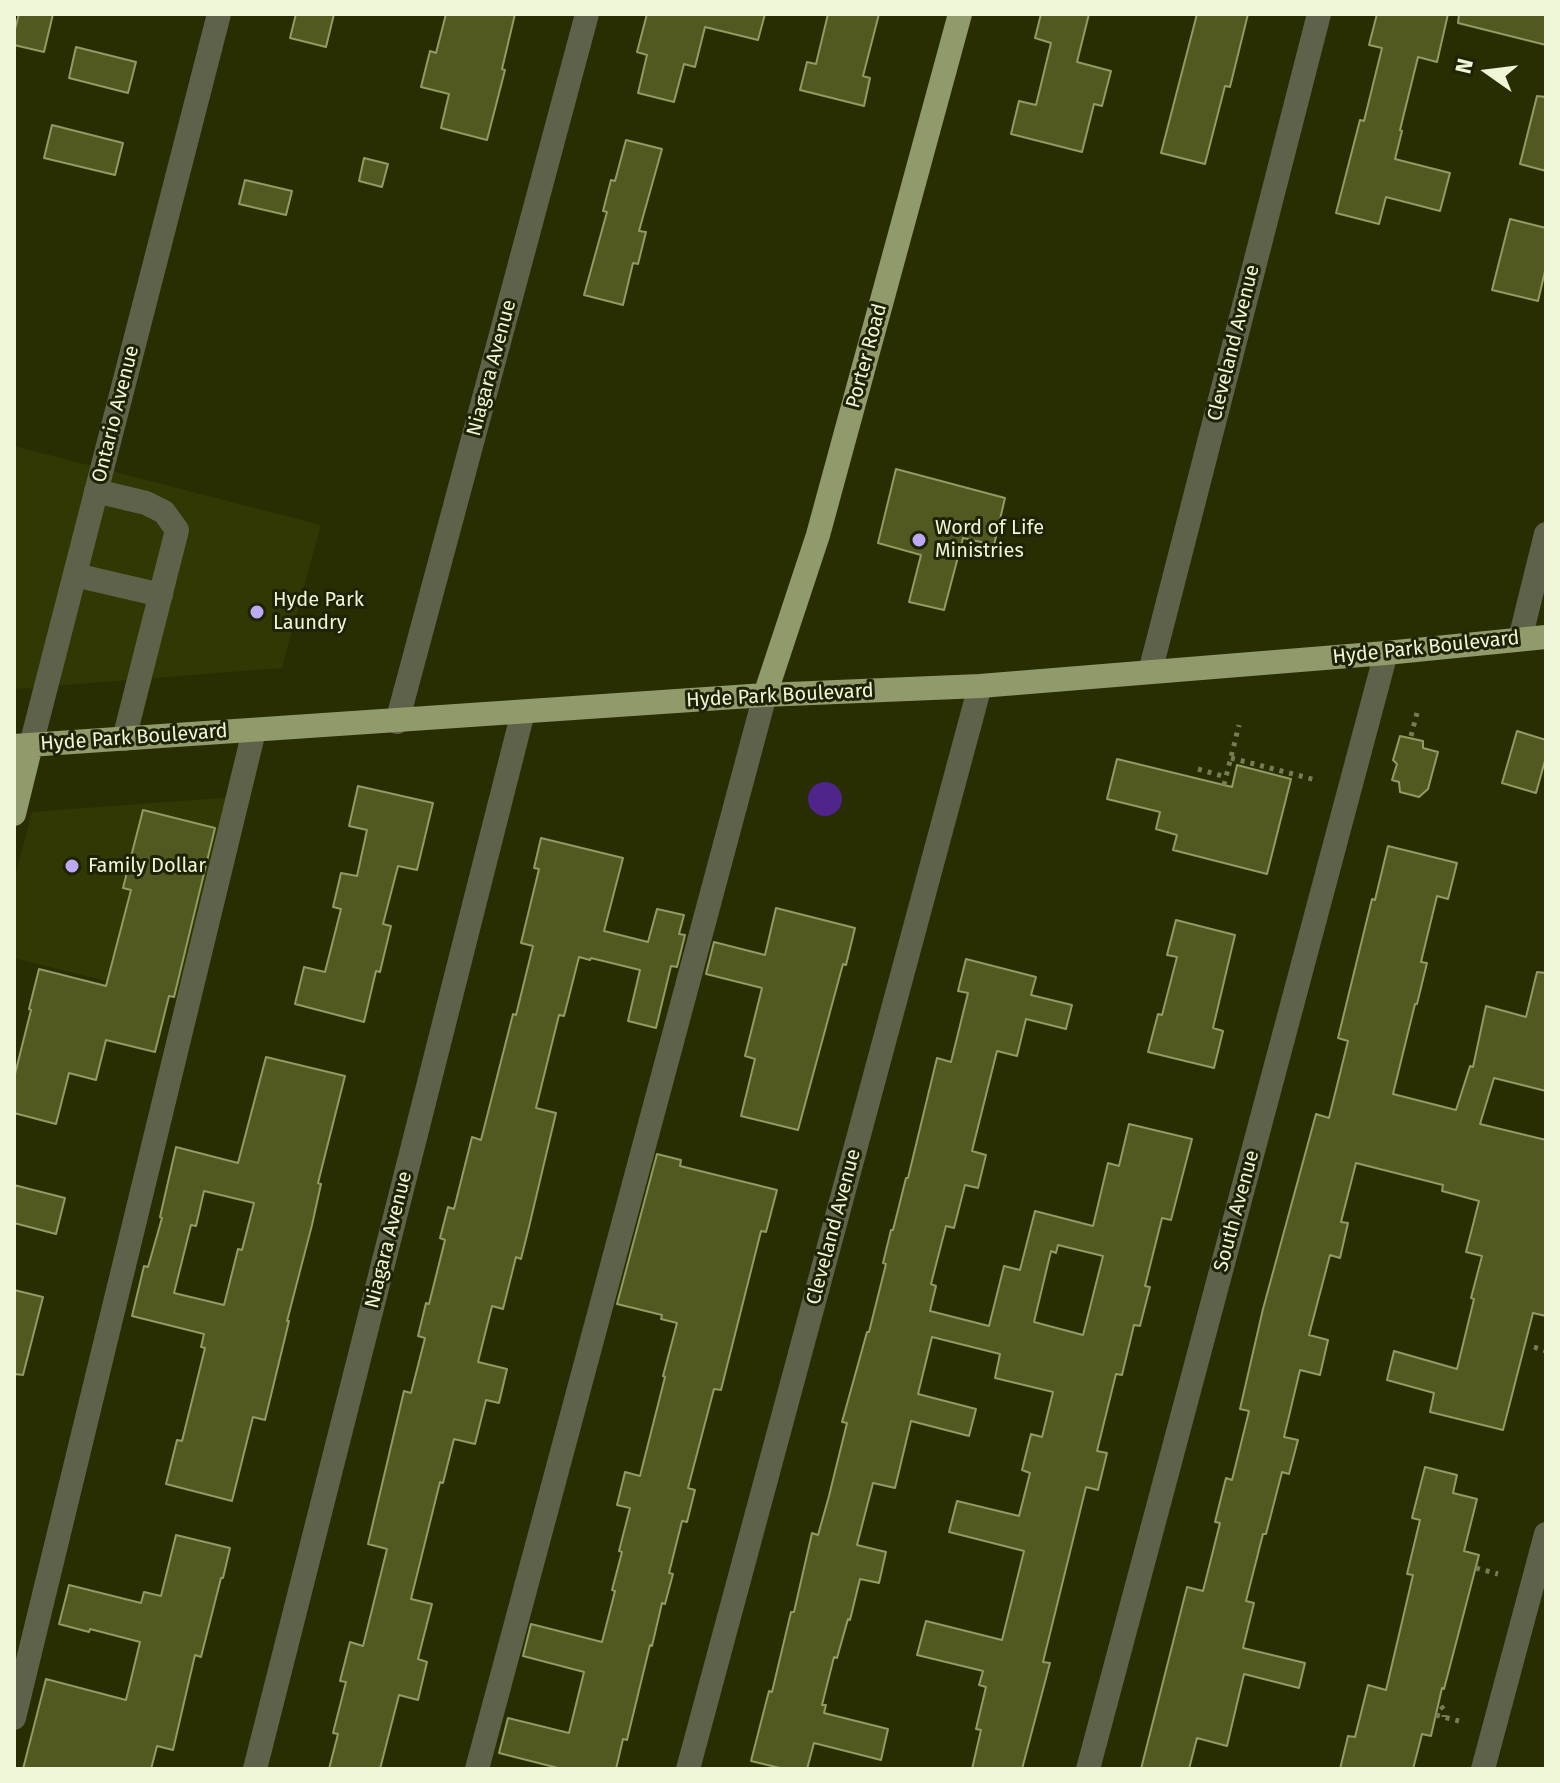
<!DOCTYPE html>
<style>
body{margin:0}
#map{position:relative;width:1560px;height:1783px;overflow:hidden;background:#282e02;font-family:"Fira Sans",sans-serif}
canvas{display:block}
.frame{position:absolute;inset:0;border:16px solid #eff5d7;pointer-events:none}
.north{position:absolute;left:1448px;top:32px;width:80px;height:80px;-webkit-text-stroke:6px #1f2306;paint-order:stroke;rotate:284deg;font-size:22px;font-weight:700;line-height:32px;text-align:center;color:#eff5d7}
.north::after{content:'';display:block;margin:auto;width:28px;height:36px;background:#eff5d7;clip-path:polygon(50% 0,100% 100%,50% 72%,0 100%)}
</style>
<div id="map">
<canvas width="1560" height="1783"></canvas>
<div class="frame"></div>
<div class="north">N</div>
</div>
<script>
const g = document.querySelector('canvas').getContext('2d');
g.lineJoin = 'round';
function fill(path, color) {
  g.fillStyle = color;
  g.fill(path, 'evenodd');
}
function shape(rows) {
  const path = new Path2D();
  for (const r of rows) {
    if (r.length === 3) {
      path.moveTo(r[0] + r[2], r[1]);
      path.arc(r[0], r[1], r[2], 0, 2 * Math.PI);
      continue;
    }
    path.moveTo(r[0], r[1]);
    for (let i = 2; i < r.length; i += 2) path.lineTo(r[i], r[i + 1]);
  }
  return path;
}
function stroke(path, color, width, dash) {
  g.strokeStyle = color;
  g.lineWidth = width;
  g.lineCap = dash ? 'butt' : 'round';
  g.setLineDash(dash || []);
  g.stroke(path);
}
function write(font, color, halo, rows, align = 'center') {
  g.font = font + ' "Fira Sans",sans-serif';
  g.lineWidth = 6;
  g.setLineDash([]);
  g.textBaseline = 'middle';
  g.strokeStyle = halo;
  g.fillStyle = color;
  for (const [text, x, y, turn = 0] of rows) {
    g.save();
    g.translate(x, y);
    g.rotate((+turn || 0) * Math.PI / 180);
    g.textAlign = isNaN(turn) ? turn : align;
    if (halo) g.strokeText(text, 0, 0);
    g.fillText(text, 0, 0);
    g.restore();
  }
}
const built = shape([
 [14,446,321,525,282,668,14,689],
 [248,796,197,1004,14,958,14,881,32,812]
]);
const water = shape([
 [825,799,17]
]);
const building = shape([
 [19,14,53,14,44,52,14,45,14,33,19,14],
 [296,14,334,14,326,47,290,38,296,14],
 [446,14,515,14,502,69,505,70,487,140,441,128,449,94,421,87,430,51,436,53,446,14],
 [647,14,765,14,758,40,705,27,695,67,684,64,674,102,638,93,647,55,637,52,647,14],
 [828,14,879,14,863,76,870,78,864,106,800,90,807,62,816,64,828,14],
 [1041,14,1089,14,1077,62,1111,71,1102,106,1094,104,1082,152,1011,134,1019,101,1036,105,1051,43,1035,38,1041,14],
 [1197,14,1248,14,1230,87,1225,86,1205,164,1161,153,1197,14],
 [1377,14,1448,14,1437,62,1418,57,1400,130,1402,131,1395,159,1450,173,1440,211,1386,197,1379,224,1336,213,1360,120,1364,121,1382,48,1369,45,1377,14],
 [1459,14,1546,14,1546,45,1458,23,1459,14],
 [76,47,136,62,128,93,69,78,76,47],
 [1537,96,1546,97,1546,171,1520,164,1537,96],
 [52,125,123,143,115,175,44,158,52,125],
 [626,140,662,149,639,231,646,232,638,264,633,263,623,305,584,295,607,212,603,211,611,180,615,181,626,140],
 [364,158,388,164,382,187,359,181,364,158],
 [245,180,292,191,286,215,239,204,245,180],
 [1510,219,1546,228,1546,267,1538,301,1492,290,1510,219],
 [896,469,1005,498,994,545,963,538,944,610,909,602,921,555,878,543,896,469],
 [1517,731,1546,740,1546,757,1536,793,1502,783,1517,731],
 [1400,736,1423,741,1423,748,1438,752,1428,789,1419,797,1400,792,1399,782,1392,780,1397,764,1393,760,1400,736],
 [1117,759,1232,787,1237,765,1291,779,1267,874,1173,850,1177,835,1156,829,1160,812,1107,799,1117,759],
 [358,786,433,803,417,870,398,866,383,924,391,926,380,972,376,971,364,1022,295,1004,304,967,325,972,341,909,333,907,341,873,357,876,367,830,349,826,358,786],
 [143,810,215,828,174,997,169,996,155,1052,106,1040,96,1080,69,1073,56,1124,14,1113,14,1078,31,1010,29,1009,39,969,106,986,131,890,123,888,143,810],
 [541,838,623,858,604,931,648,942,657,909,684,915,679,934,685,935,677,967,671,966,656,1028,628,1021,640,970,591,958,590,960,579,957,564,1016,559,1015,536,1108,556,1113,529,1227,521,1259,516,1257,503,1309,492,1306,478,1362,507,1369,499,1403,486,1400,475,1444,454,1439,443,1483,440,1482,411,1599,432,1604,418,1659,427,1662,418,1700,399,1695,380,1769,329,1769,338,1734,333,1733,346,1682,340,1681,350,1642,363,1646,387,1549,368,1544,404,1391,411,1393,425,1338,418,1336,426,1303,429,1304,445,1240,440,1238,448,1207,454,1209,472,1137,481,1140,513,1014,516,1015,533,946,521,943,539,869,534,868,541,838],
 [1388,846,1457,863,1448,899,1437,896,1421,962,1427,963,1417,1004,1415,1004,1393,1094,1456,1110,1470,1066,1473,1067,1486,1006,1526,1017,1537,972,1546,973,1546,1091,1494,1078,1480,1124,1546,1140,1546,1316,1533,1313,1503,1430,1430,1412,1434,1393,1387,1380,1394,1351,1457,1369,1474,1299,1471,1298,1482,1256,1466,1252,1479,1201,1442,1191,1443,1185,1356,1163,1341,1222,1348,1223,1340,1258,1330,1255,1309,1335,1328,1340,1320,1375,1300,1370,1284,1437,1298,1440,1289,1474,1282,1472,1266,1534,1263,1534,1246,1601,1254,1603,1243,1648,1305,1663,1299,1688,1244,1674,1227,1746,1197,1738,1189,1769,1141,1769,1187,1587,1203,1591,1220,1523,1215,1522,1226,1478,1232,1480,1249,1411,1240,1409,1263,1309,1316,1114,1329,1118,1348,1041,1338,1038,1372,899,1375,900,1388,846],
 [776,908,855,928,846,965,843,964,798,1130,741,1116,755,1059,745,1056,762,988,706,974,714,942,765,955,776,908],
 [1176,920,1235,935,1213,1028,1223,1031,1214,1068,1148,1052,1158,1014,1162,1015,1177,957,1167,955,1176,920],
 [966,959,1036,977,1031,995,1072,1005,1066,1029,1026,1019,1017,1056,997,1051,972,1151,986,1155,978,1188,965,1185,954,1228,946,1226,931,1284,936,1286,930,1311,989,1326,1004,1266,1020,1270,1035,1211,1093,1226,1108,1163,1119,1166,1129,1124,1192,1139,1171,1220,1162,1218,1145,1286,1150,1287,1140,1326,1134,1325,1122,1375,1116,1374,1097,1451,1107,1453,1098,1490,1086,1487,1043,1662,1050,1663,1022,1769,972,1769,981,1730,976,1729,986,1687,979,1685,983,1671,917,1655,926,1621,1002,1640,1024,1551,949,1532,957,1501,1019,1516,1030,1473,1022,1470,1031,1434,1042,1437,1053,1392,995,1378,1000,1354,932,1337,918,1394,976,1409,969,1436,911,1421,895,1488,873,1483,857,1545,886,1552,879,1583,860,1579,850,1620,848,1619,837,1658,834,1657,822,1705,826,1705,824,1713,888,1729,881,1760,814,1743,807,1769,784,1769,751,1761,769,1691,772,1692,791,1612,794,1612,812,1533,818,1535,829,1496,847,1423,842,1422,867,1332,869,1332,886,1264,883,1263,891,1230,893,1230,906,1178,908,1178,937,1058,951,1062,968,993,958,991,966,959],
 [1058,1245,1103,1256,1083,1335,1034,1322,1051,1251,1056,1253,1058,1245],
 [266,1057,345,1076,318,1183,321,1184,312,1225,287,1321,289,1321,265,1420,253,1417,232,1501,166,1484,177,1440,182,1441,205,1348,201,1347,204,1334,132,1316,144,1266,148,1267,162,1218,160,1217,176,1147,238,1163,266,1057],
 [204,1191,254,1203,242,1250,238,1249,224,1305,174,1293,191,1225,196,1226,204,1191],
 [657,1154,681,1160,680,1166,777,1190,766,1232,761,1231,721,1390,714,1389,688,1488,695,1490,687,1522,682,1521,669,1573,673,1574,665,1604,662,1603,652,1646,650,1645,627,1740,623,1739,616,1769,562,1769,499,1753,508,1718,569,1733,584,1672,523,1656,531,1624,602,1642,615,1591,612,1590,622,1552,619,1551,630,1508,617,1505,625,1472,640,1476,665,1377,663,1376,677,1323,661,1319,662,1315,617,1304,657,1154],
 [14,1185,65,1198,56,1234,14,1223,14,1185],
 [14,1290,43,1297,23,1375,14,1374,14,1290],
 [1425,1467,1457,1475,1453,1493,1477,1499,1464,1551,1479,1555,1444,1689,1442,1688,1431,1736,1422,1734,1413,1769,1340,1769,1348,1736,1355,1737,1368,1685,1386,1690,1413,1575,1407,1574,1420,1520,1412,1518,1425,1467],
 [176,1535,230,1548,223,1578,221,1578,201,1657,195,1655,173,1750,157,1746,151,1769,23,1769,46,1679,126,1700,140,1642,90,1629,89,1632,59,1624,69,1585,141,1603,144,1592,161,1596,176,1535]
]);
const path = shape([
 [1411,736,1417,713],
 [1231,758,1316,780],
 [1198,769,1226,777],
 [1224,785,1239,725],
 [1534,1347,1546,1351],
 [1476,1568,1498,1574],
 [1441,1706,1444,1710,1444,1717],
 [1436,1715,1459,1721]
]);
const minor = shape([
 [96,491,146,503,164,512,177,530,124,739],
 [75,575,161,595],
 [1520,639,1546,534],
 [1150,672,1319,14],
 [397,722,587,14],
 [31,745,219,14],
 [14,1718,254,731],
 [255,1769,523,712],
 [477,1769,765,695],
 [688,1769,980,686],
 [1088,1769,1386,653],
 [1483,1769,1546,1534]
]);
const major = shape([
 [765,695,818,535,960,14],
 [14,746,765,695,980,686,1386,653,1546,637],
 [14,814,31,745]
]);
const markers = [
 [919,540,8,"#bea9f4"],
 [257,612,8,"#bea9f4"],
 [72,866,8,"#bea9f4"]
];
const streetNames = [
 ["Cleveland Avenue",1234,343,-76],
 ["Porter Road",867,356,-75],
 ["Niagara Avenue",492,368,-75],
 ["Ontario Avenue",116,414,-76],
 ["Hyde Park Boulevard",1426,648,-6],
 ["Hyde Park Boulevard",780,696,-3],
 ["Hyde Park Boulevard",134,738,-4],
 ["South Avenue",1237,1211,-75],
 ["Cleveland Avenue",834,1227,-75],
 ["Niagara Avenue",389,1240,-76]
];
const poiNames = [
 ["Word of Life",935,528],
 ["Ministries",935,551],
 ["Hyde Park",273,600],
 ["Laundry",273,623],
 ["Family Dollar",88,866]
];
fill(built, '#313804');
fill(water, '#4f248b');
fill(building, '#515921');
stroke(building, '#919b62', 2);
stroke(path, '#767c55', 5, [4, 6]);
stroke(minor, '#5e624b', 24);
stroke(major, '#919a6a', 24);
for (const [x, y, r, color] of markers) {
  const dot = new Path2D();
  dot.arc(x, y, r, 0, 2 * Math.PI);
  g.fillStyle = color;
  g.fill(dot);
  stroke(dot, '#1f2306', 3);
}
write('20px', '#eff5d7', '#1f2306', streetNames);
write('20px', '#eff5d7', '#1f2306', poiNames, 'left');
</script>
